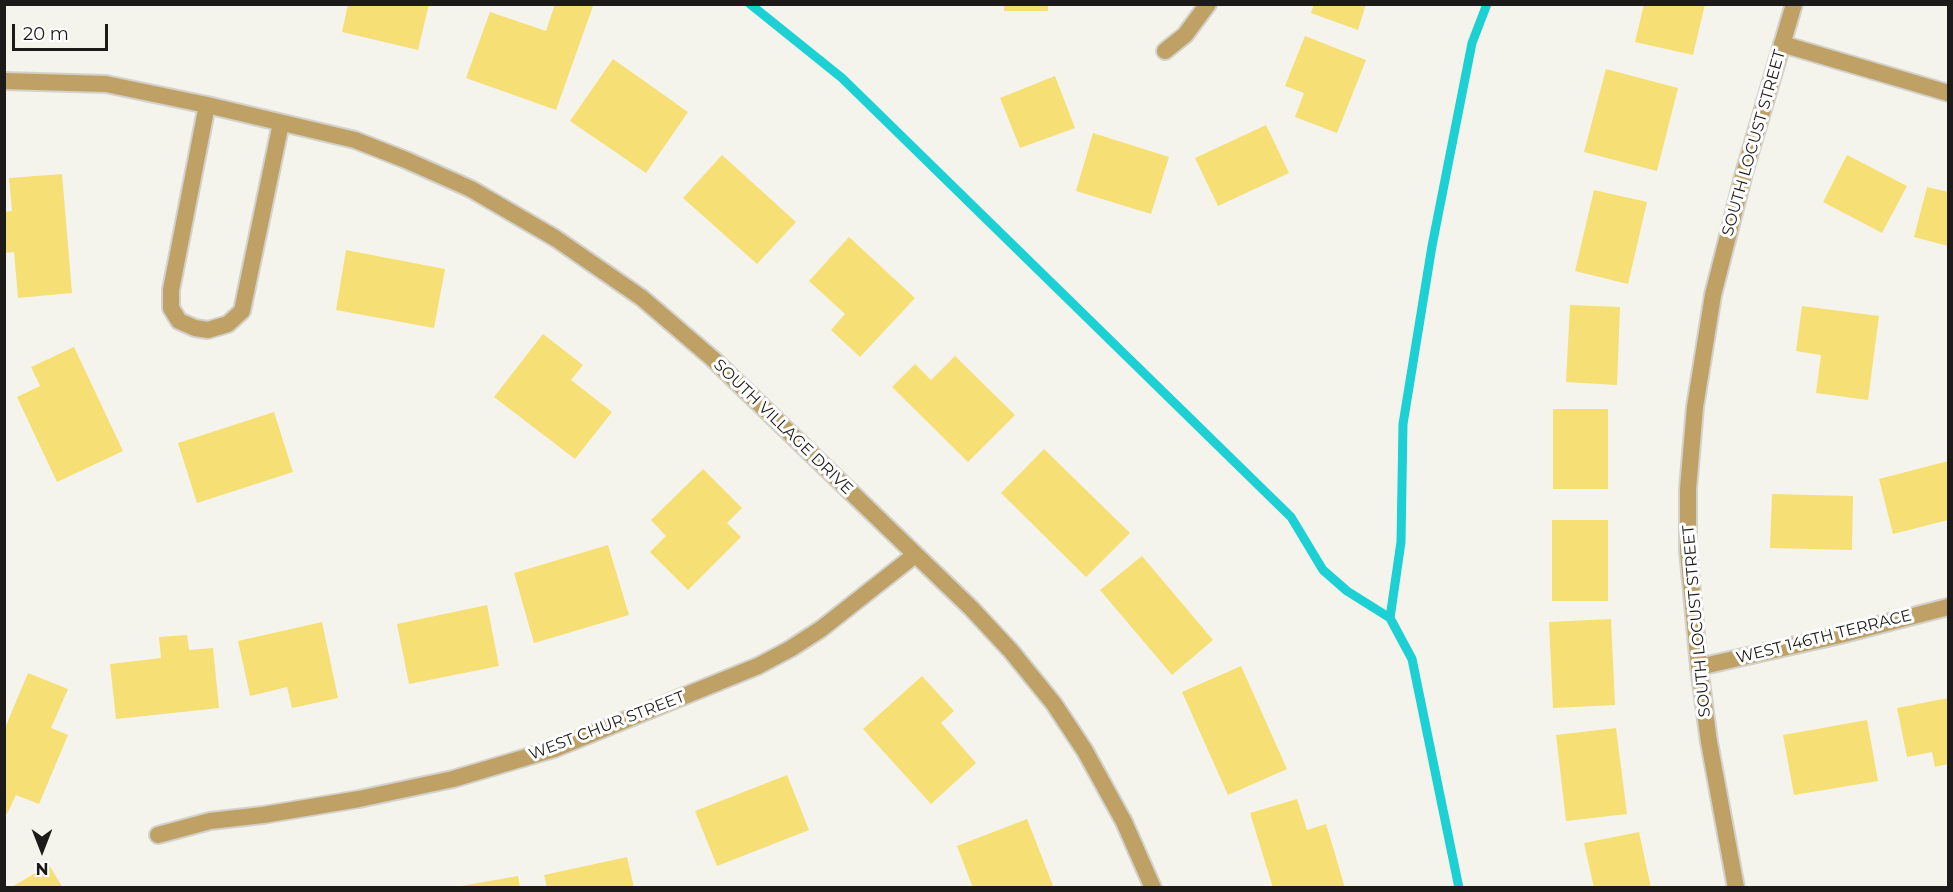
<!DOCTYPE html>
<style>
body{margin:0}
#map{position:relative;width:1953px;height:892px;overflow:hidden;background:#f5f4ec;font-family:Montserrat,sans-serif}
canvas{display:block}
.frame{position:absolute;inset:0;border:6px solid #1c1b19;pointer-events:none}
.north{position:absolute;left:12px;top:820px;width:60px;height:60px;-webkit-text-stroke:4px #fff;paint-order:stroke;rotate:180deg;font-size:16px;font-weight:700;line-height:24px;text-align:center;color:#1c1b19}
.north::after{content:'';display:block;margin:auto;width:21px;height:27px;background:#1c1b19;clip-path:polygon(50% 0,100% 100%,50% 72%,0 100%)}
.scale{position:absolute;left:12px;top:24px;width:96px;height:27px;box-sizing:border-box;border:3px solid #1c1b19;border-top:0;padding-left:8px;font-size:18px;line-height:21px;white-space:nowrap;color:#1c1b19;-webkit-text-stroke:4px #fff;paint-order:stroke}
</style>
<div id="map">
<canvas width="1953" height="892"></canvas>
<div class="frame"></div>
<div class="north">N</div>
<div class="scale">20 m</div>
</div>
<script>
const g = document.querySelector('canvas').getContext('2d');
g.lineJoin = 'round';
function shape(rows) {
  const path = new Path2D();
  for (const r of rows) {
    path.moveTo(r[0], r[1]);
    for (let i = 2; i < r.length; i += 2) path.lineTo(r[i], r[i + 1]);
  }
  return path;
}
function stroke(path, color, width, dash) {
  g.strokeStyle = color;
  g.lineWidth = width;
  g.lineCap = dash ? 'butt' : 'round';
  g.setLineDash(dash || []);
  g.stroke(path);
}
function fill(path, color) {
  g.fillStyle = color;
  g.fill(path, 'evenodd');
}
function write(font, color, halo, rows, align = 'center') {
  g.font = font + ' Montserrat,sans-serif';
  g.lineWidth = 6;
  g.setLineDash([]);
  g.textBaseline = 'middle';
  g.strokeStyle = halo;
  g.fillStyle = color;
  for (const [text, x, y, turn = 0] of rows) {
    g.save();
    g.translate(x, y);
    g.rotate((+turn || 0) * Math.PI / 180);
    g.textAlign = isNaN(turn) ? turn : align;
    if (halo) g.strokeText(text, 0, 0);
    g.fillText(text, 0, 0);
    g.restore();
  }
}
const stream = shape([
 [750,4,842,78,1291,517,1323,570,1347,591,1390,618,1412,659,1459,888],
 [1390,618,1401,542,1403,424,1432,246,1472,43,1487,4]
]);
const building = shape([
 [348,4,429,4,418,50,342,32],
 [555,4,588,4,593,6,556,110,466,78,490,12,546,31],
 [1004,4,1048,4,1048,11,1004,11],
 [1314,4,1366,4,1358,30,1311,13],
 [1644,4,1705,4,1693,55,1635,42],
 [1305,36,1366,60,1337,133,1295,117,1304,93,1285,86],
 [613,59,688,112,646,173,570,121],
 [1606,69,1678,88,1657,171,1584,152],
 [1055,76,1075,128,1020,148,1000,98],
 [1266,125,1289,173,1218,206,1195,158],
 [1093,133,1169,157,1151,214,1076,191],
 [722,155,796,222,757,264,683,198],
 [1847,155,1907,186,1882,233,1823,202],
 [62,174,72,293,18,298,14,252,4,253,4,212,12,211,9,178],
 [1927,187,1948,192,1948,246,1914,237],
 [1594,190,1647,202,1628,284,1575,271],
 [849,237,915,298,860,357,831,330,845,314,809,281],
 [346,250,445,269,434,328,336,310],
 [1570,305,1620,307,1617,385,1566,382],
 [1802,306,1879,316,1868,400,1816,393,1821,355,1796,351],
 [543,334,583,365,571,380,612,412,575,459,494,397],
 [74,347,123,451,57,482,17,397,40,386,31,367],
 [955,356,1015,415,968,462,892,387,915,364,931,380],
 [1553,409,1608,409,1608,489,1553,489],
 [274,412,293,472,197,503,178,443],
 [1044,449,1130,533,1086,577,1001,493],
 [1948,461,1948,520,1893,534,1879,479],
 [703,469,742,508,727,523,741,537,688,590,650,552,666,536,651,520],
 [1772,494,1853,496,1852,550,1770,548],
 [1552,520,1608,520,1608,601,1552,601],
 [608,545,629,615,534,643,514,573],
 [1142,556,1213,640,1172,675,1100,590],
 [487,605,499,666,409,684,397,624],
 [1611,619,1615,705,1553,708,1549,622],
 [322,622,338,698,292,708,287,687,250,696,238,641],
 [187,635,189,650,213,648,219,708,116,719,110,664,161,658,159,637],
 [1241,666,1287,769,1228,795,1182,692],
 [28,673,68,689,51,728,68,735,39,804,16,795,7,814,5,813,5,728],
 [922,676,954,711,941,723,976,763,931,804,863,729],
 [1948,698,1948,764,1935,767,1932,752,1907,757,1897,708],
 [1867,720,1878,781,1794,795,1783,735],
 [1616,728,1627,814,1566,821,1556,735],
 [787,775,809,830,717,866,695,811],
 [1297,799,1307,830,1326,824,1345,888,1273,888,1250,813],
 [1027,819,1054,888,973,888,957,846],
 [1639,832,1651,888,1594,888,1584,843],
 [627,857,634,888,547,888,544,875],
 [49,865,63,888,10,888],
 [518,876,520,888,461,888,461,886]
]);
const minor = shape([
 [1782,44,1948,93],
 [1165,51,1185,35,1208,4],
 [4,81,106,84,207,105,355,140,406,160,471,189,555,238,642,298,713,359,971,608,1011,651,1054,704,1085,751,1124,822,1153,888],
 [207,105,171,290,171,308,179,321,195,328,208,330,228,324,242,311,281,123],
 [1699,667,1836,636,1948,607],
 [158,835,210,821,263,815,359,799,453,779,554,749,758,666,790,649,821,629,915,555]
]);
const tertiary = shape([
 [1736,888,1709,742,1699,667,1688,550,1688,489,1695,407,1713,295,1744,173,1794,4]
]);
const streetNames = [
 ["SOUTH LOCUST STREET",1754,143,-74],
 ["SOUTH VILLAGE DRIVE",783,427,44],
 ["SOUTH LOCUST STREET",1697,621,-95],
 ["WEST 146TH TERRACE",1824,637,-14],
 ["WEST CHUR STREET",607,726,-21]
];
stroke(stream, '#1cd0d4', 9);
fill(building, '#f6df75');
stroke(minor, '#d2d1ca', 20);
stroke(tertiary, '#d2d1ca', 20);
stroke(minor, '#bfa165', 16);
stroke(tertiary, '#bfa165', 16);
write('16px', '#1c1b19', '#fff', streetNames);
</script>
